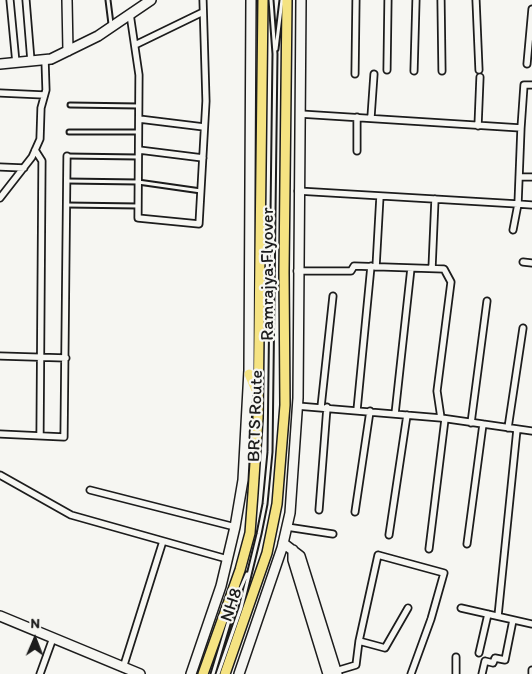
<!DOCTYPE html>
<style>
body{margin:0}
#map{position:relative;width:532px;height:674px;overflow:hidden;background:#f6f6f2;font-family:Itim,sans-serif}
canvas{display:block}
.north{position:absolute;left:10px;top:614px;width:50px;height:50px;-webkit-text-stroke:4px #f6f6f2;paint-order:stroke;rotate:1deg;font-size:14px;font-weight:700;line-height:20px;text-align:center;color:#1c1c1c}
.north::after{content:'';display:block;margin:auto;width:18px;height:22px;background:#1c1c1c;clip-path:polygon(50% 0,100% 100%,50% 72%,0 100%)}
</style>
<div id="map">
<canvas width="532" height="674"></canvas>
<div class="north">N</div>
</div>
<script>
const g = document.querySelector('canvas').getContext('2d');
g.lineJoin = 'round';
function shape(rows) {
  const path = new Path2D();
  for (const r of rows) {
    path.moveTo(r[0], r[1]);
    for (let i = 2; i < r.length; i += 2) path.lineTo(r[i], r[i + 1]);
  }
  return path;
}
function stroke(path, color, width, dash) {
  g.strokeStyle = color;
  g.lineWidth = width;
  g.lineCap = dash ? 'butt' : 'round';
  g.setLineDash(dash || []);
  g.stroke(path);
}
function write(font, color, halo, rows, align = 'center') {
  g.font = font + ' Itim,sans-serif';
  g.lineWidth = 4.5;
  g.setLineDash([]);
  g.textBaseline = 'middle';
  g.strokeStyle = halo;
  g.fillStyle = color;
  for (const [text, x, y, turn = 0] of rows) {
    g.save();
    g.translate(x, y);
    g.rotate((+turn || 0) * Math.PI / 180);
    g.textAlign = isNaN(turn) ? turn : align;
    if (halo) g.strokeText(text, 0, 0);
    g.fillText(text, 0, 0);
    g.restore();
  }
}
const lane = shape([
 [108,0,111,24],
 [276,49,282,0],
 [70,105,139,106],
 [69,132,138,132],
 [67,156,138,157],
 [67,181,138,182,201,191],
 [67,205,138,206],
 [213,674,234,604,247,574],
 [218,674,241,608,259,534,265,504,270,452,275,54,271,0]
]);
const street = shape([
 [10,0,16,63],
 [26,0,31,61],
 [441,0,442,71],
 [476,0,479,70],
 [130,14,139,75,138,218,199,224,206,101,203,0],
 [135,45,203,12],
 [527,64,532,9],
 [387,70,388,0],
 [414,71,416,0],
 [355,74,356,0],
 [0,93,44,95],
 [300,114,521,128,518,204,532,205],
 [371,117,374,74],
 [139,119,204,127],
 [478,126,480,77],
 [521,128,524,85,532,85],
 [35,150,42,161,40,435],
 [139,150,203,158],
 [357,151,357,117],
 [0,167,24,168],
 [519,177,532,177],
 [298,191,518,204,513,230],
 [0,198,32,157,40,139,41,108,46,90,45,60],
 [523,262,532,263],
 [376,267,380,196],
 [432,268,435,199],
 [297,271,351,271,354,266,444,269,451,282,437,391,441,418],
 [0,356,66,358],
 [297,406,441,418,532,431],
 [321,407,333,296],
 [357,410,371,266],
 [395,414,411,268],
 [471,423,487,301],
 [508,428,523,328],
 [0,434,64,437,67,156],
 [0,475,71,515,227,559],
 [90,490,235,527],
 [319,510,327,407],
 [355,512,370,411],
 [287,527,333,534],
 [389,535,407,415],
 [467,544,483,424],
 [429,549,445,419],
 [461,608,532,624],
 [498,616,517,429],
 [359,641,385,648,408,608],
 [479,653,488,614],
 [123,668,163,541],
 [336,671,356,665,359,641,378,555,444,573,431,619,411,674],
 [40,674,53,638],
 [456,674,456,657],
 [482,674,485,661,493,663,495,658,505,660,513,620],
 [532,674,532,670]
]);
const secondary = shape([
 [67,0,68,51],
 [0,64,51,59,98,36,151,0],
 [283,543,300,556,337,674],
 [293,550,293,560,328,674],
 [0,616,140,674],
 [191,674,221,586,235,527,243,480,249,370,251,0],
 [239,674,282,548,290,513,298,398,301,0]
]);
const primary = shape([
 [249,374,256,390],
 [203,674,240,570,250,533,253,493,258,418,263,0],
 [225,674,267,553,277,504,285,405,284,272,287,0]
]);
const streetNames = [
 ["Ramrajya Flyover",268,274,-90],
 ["BRTS Route",256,416,-88],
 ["NH8",232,605,-71]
];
stroke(lane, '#1c1c1c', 7);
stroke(street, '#1c1c1c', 9);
stroke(secondary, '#1c1c1c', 12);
stroke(primary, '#1c1c1c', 12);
stroke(lane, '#f6f6f2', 3);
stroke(street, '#f6f6f2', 5.5);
stroke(secondary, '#f6f6f2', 9);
stroke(primary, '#f5e382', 9);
write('18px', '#1c1c1c', '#f6f6f2', streetNames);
</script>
